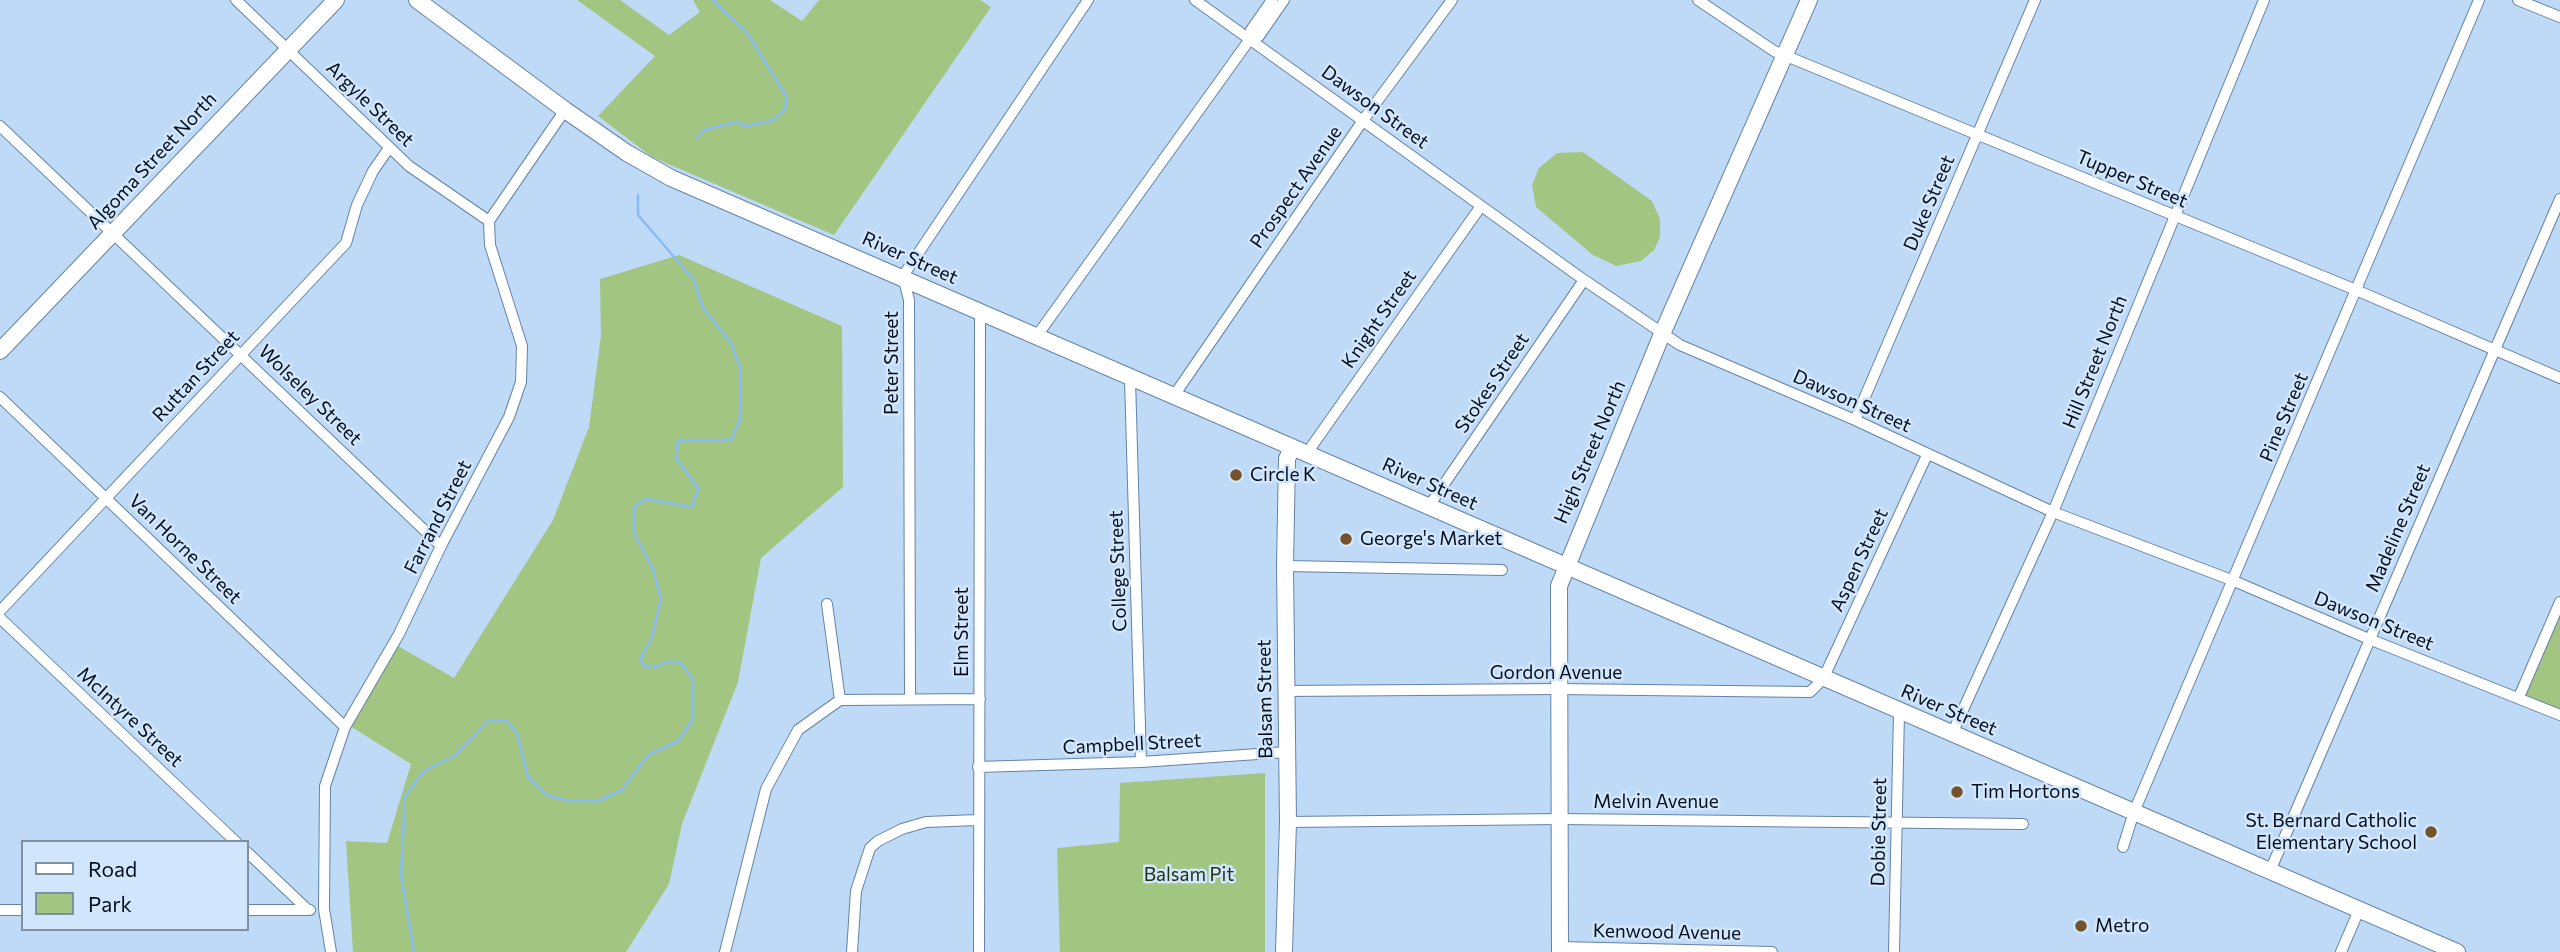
<!DOCTYPE html>
<style>
body{margin:0}
#map{position:relative;width:2560px;height:952px;overflow:hidden;background:#bedaf7;font-family:Commissioner,sans-serif}
canvas{display:block}
.legend{position:absolute;left:21px;top:840px;width:228px;height:91px;box-sizing:border-box;background:#d1e6fc;border:2px solid #7f90a2;margin:0;padding:9px 12px;list-style:none;font-size:21px;color:#040f1b}
.legend li{display:flex;align-items:center;gap:14px;height:35px}
.legend b{width:35px;border:2px solid #7f90a2}
</style>
<div id="map">
<canvas width="2560" height="952"></canvas>
<ul class="legend">
<li><b style="height:9px;background:#fff"></b>Road</li>
<li><b style="height:19px;background:#a2c681"></b>Park</li>
</ul>
</div>
<script>
const g = document.querySelector('canvas').getContext('2d');
g.lineJoin = 'round';
function fill(path, color) {
  g.fillStyle = color;
  g.fill(path, 'evenodd');
}
function shape(rows) {
  const path = new Path2D();
  for (const r of rows) {
    path.moveTo(r[0], r[1]);
    for (let i = 2; i < r.length; i += 2) path.lineTo(r[i], r[i + 1]);
  }
  return path;
}
function stroke(path, color, width, dash) {
  g.strokeStyle = color;
  g.lineWidth = width;
  g.lineCap = dash ? 'butt' : 'round';
  g.setLineDash(dash || []);
  g.stroke(path);
}
function write(font, color, halo, rows, align = 'center') {
  g.font = font + ' Commissioner,sans-serif';
  g.lineWidth = 5;
  g.setLineDash([]);
  g.textBaseline = 'middle';
  g.strokeStyle = halo;
  g.fillStyle = color;
  for (const [text, x, y, turn = 0] of rows) {
    g.save();
    g.translate(x, y);
    g.rotate((+turn || 0) * Math.PI / 180);
    g.textAlign = isNaN(turn) ? turn : align;
    if (halo) g.strokeText(text, 0, 0);
    g.fillText(text, 0, 0);
    g.restore();
  }
}
const green = shape([
 [577,0,620,0,669,35,700,12,693,0,770,0,802,21,819,0,980,0,991,7,834,235,652,157,598,116,655,56],
 [1583,152,1652,201,1660,219,1660,237,1654,250,1641,261,1616,266,1593,255,1536,207,1532,185,1539,168,1557,153],
 [679,255,842,326,843,487,761,558,738,682,682,824,669,884,626,952,353,952,346,841,387,843,411,764,350,726,398,646,454,678,553,520,589,427,601,336,600,279],
 [2560,603,2560,715,2519,696],
 [1265,773,1265,952,1060,952,1057,848,1119,842,1120,783]
]);
const stream = shape([
 [697,138,704,130,736,122,747,126,771,121,783,112,786,104,786,96,748,34,713,0],
 [414,952,401,875,405,796,424,771,455,755,488,721,507,721,517,733,528,777,547,795,569,801,598,801,622,790,648,755,678,741,693,719,693,679,680,662,666,662,656,667,646,667,642,663,641,657,652,637,661,599,653,569,634,533,634,507,646,499,692,507,698,488,676,458,678,440,731,440,740,420,740,367,731,343,703,308,694,280,638,215,638,195]
]);
const street = shape([
 [236,0,409,166,489,221],
 [1195,0,1584,280,1680,345,1855,420,2053,512,2234,581,2369,639,2560,715],
 [1698,0,1774,51,2356,290,2560,378],
 [2518,0,2560,17],
 [1250,39,1259,36,1284,0],
 [0,126,441,546],
 [1036,337,1250,39,1251,30,1272,0],
 [1130,379,1141,762],
 [0,397,345,727],
 [1173,397,1364,119,1452,0],
 [1855,420,2035,0],
 [1307,453,1481,206],
 [1429,506,1584,280],
 [1285,566,1502,570],
 [827,604,840,700],
 [0,611,346,243,357,205,373,171,389,148],
 [0,618,236,842],
 [1284,691,1558,689,1810,692,1823,679,1927,455],
 [2519,697,2560,602],
 [910,699,909,300,903,276,1088,0],
 [1952,734,2053,512,2264,0],
 [978,767,1141,762,1287,752],
 [1288,822,1560,819,2023,824],
 [2123,847,2134,812,2479,0],
 [247,852,308,910],
 [2270,871,2560,199],
 [0,910,23,910],
 [247,910,310,910],
 [1560,947,1772,952],
 [331,952,324,909,325,786,345,727,399,634,441,546,509,417,521,382,522,346,490,245,489,221,565,110],
 [725,952,766,789,798,730,840,700,980,699],
 [852,952,856,891,870,848,878,841,902,829,926,822,978,820],
 [979,952,980,312],
 [1894,952,1899,712],
 [2341,952,2359,910]
]);
const secondary = shape([
 [417,0,565,110,627,153,671,178,2457,952],
 [0,351,336,0],
 [1284,952,1288,822,1285,566,1287,459,1292,447],
 [1560,952,1559,586,1662,334,1809,0]
]);
const markers = [
 [1236,475,7,"#74532a"],
 [1346,539,7,"#74532a"],
 [1957,792,7,"#74532a"],
 [2431,832,7,"#74532a"],
 [2081,926,7,"#74532a"]
];
const streetNames = [
 ["Argyle Street",370,104,44],
 ["Dawson Street",1375,107,36],
 ["Algoma Street North",152,161,-47],
 ["Tupper Street",2132,179,23],
 ["Prospect Avenue",1296,187,-55],
 ["Duke Street",1929,203,-67],
 ["River Street",910,258,24],
 ["Knight Street",1379,319,-55],
 ["Hill Street North",2095,362,-68],
 ["Peter Street",892,363,-90],
 ["Ruttan Street",196,376,-47],
 ["Stokes Street",1492,383,-56],
 ["Wolseley Street",310,395,44],
 ["Dawson Street",1852,401,24],
 ["Pine Street",2284,417,-67],
 ["High Street North",1590,452,-67],
 ["River Street",1430,484,24],
 ["Farrand Street",438,517,-63],
 ["Madeline Street",2398,528,-67],
 ["Van Horne Street",185,549,44],
 ["Aspen Street",1859,560,-65],
 ["College Street",1118,571,-92],
 ["Dawson Street",2374,621,22],
 ["Elm Street",962,632,-90],
 ["Gordon Avenue",1556,673],
 ["Balsam Street",1265,699,-91],
 ["River Street",1949,710,23],
 ["McIntyre Street",130,717,43],
 ["Campbell Street",1132,744,-3],
 ["Melvin Avenue",1656,802],
 ["Dobie Street",1879,832,-89],
 ["Kenwood Avenue",1667,932,1]
];
const poiNames = [
 ["Circle K",1250,475],
 ["George's Market",1360,539],
 ["Tim Hortons",1971,792],
 ["St. Bernard Catholic",2417,821,"right"],
 ["Elementary School",2417,843,"right"],
 ["Metro",2095,926]
];
const parkNames = [
 ["Balsam Pit",1189,875]
];
fill(green, '#a2c681');
stroke(stream, '#89bcf3', 2.5);
stroke(street, '#6483a5', 12);
stroke(secondary, '#6483a5', 18);
stroke(street, '#fff', 10);
stroke(secondary, '#fff', 16);
for (const [x, y, r, color] of markers) {
  const dot = new Path2D();
  dot.arc(x, y, r, 0, 2 * Math.PI);
  g.fillStyle = color;
  g.fill(dot);
  stroke(dot, '#d1e6fc', 2.5);
}
write('19px', '#040f1b', '#d1e6fc', streetNames);
write('19px', '#040f1b', '#d1e6fc', poiNames, 'left');
write('19px', '#223310', '#d1e6fc', parkNames);
</script>
